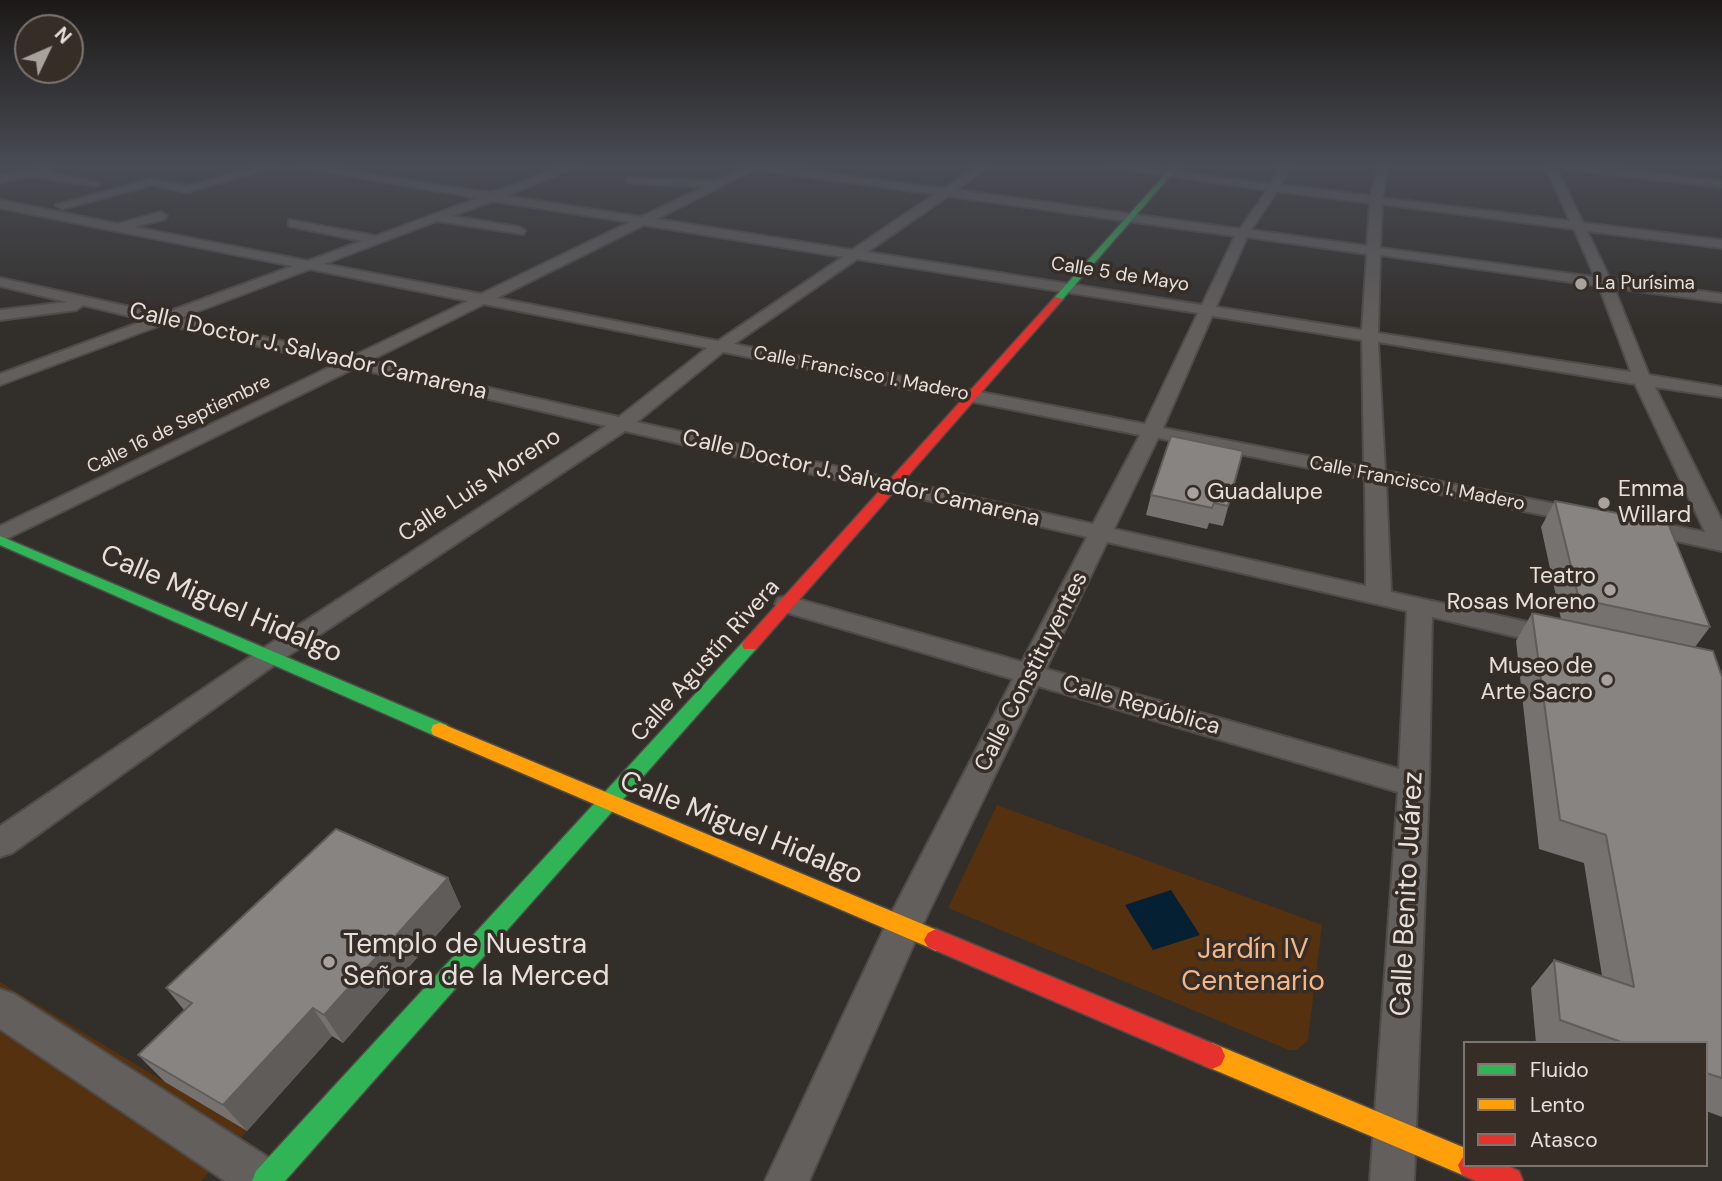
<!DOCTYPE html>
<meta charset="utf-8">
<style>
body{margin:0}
#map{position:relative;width:1722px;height:1181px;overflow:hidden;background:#322e2a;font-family:"DM Sans",sans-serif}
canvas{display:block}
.legend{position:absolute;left:1463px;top:1041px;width:245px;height:126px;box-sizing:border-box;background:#362d26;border:2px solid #7c756f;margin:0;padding:9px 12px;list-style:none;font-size:21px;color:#e6e0dc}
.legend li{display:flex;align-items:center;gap:14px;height:35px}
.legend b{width:35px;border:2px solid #7c756f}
.north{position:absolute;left:14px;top:14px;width:70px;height:70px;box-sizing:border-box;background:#362d26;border:2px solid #7c756f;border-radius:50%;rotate:46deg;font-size:19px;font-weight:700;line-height:28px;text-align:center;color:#e6e0dc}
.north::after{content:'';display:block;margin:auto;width:24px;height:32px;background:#a7a29e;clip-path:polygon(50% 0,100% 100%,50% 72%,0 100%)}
</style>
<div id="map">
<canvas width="1722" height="1181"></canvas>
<ul class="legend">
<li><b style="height:9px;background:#30b455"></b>Fluido</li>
<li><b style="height:9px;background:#ff9f0a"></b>Lento</li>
<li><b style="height:9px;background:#e5322d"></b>Atasco</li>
</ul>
<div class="north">N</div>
</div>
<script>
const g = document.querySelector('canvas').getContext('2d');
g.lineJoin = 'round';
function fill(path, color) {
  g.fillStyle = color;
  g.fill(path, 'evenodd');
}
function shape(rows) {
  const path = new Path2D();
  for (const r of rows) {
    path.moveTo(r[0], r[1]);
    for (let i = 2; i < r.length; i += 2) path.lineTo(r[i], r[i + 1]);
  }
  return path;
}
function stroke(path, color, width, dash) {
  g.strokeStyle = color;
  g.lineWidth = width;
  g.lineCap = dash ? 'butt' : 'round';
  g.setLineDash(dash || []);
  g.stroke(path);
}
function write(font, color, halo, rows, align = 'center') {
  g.font = font + ' "DM Sans",sans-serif';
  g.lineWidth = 7;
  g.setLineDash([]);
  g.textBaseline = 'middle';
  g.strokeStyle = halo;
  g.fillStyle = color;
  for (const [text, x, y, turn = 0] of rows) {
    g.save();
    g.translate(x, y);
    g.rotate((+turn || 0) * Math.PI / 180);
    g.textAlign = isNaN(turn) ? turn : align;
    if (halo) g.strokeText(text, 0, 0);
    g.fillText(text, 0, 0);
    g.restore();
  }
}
const green = shape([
 [997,805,1322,925,1308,1040,1297,1050,1289,1050,948,908],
 [0,982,165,1082,247,1131,201,1181,0,1181]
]);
const water = shape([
 [1171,890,1200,935,1153,950,1125,905]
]);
const street = shape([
 [50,167,52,169,47,172,100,183,95,186,30,176,0,182,0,176,50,167],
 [259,167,274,167,187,192,151,185,62,209,56,205,151,179,187,186,259,167],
 [298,167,320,167,491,193,564,167,577,167,506,196,641,217,704,187,631,183,627,182,627,178,716,181,746,167,779,167,944,189,977,167,988,167,956,190,1240,229,1267,190,1108,167,1134,167,1271,184,1279,167,1289,167,1281,185,1371,196,1378,167,1388,167,1382,198,1570,221,1546,167,1556,167,1583,223,1722,240,1722,248,1587,231,1610,279,1722,294,1722,302,1614,288,1649,375,1722,387,1722,397,1655,387,1722,521,1722,551,1631,531,1628,526,1639,519,1705,532,1635,384,1378,342,1385,471,1582,509,1593,516,1582,523,1386,483,1391,592,1555,628,1564,631,1568,637,1564,643,1555,646,1432,617,1429,785,1414,1181,1370,1181,1398,792,1038,686,920,930,809,1181,765,1181,891,914,1013,679,778,610,775,604,778,598,787,596,1022,662,1087,537,625,431,280,661,12,853,0,857,0,826,262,649,606,426,355,368,0,542,0,526,336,364,164,324,0,385,0,374,146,320,83,305,76,310,0,320,0,310,67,302,0,286,0,278,162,314,293,266,0,208,0,200,118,224,161,212,167,216,165,219,134,227,308,261,362,241,289,226,289,220,376,236,478,198,298,167],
 [756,169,759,170,935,194,852,250,656,219,756,169],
 [1277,191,1370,203,1367,246,1251,230,1277,191],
 [948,196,1235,236,1202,305,867,252,948,196],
 [493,201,630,222,481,294,324,264,437,221,523,234,525,231,519,227,451,216,493,201],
 [1382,204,1574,229,1595,277,1380,248,1382,204],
 [644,225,843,257,718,341,497,298,644,225],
 [1247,237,1367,254,1362,330,1216,307,1247,237],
 [1380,255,1599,286,1631,372,1378,333,1380,255],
 [857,259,1198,313,1145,424,734,344,857,259],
 [310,269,468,301,351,357,180,318,310,269],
 [484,304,707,348,619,417,369,361,484,304],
 [1212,316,1362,340,1364,467,1163,428,1212,316],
 [723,352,1140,435,1093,524,637,422,723,352],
 [1158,438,1365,479,1366,586,1114,529,1158,438],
 [1107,542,1407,611,1399,769,1046,669,1107,542],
 [1563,167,1592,167,1722,181,1722,187,1568,170,1563,167],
 [0,989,14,994,280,1165,286,1181,225,1181,0,1029,0,989]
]);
const fast = shape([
 [1172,167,1178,167,1061,301,1055,301,1055,297,1172,167],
 [0,536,447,725,449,730,447,735,440,737,433,735,0,545,0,536],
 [750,639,756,641,758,645,756,649,285,1181,252,1181,256,1171,744,641,750,639]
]);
const slow = shape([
 [440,723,944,933,948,940,944,947,936,951,928,947,433,735,431,730,433,725,440,723],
 [1212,1043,1465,1148,1465,1165,1478,1165,1475,1172,1465,1176,1203,1065,1199,1056,1203,1047,1212,1043]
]);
const jam = shape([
 [1055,297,1063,299,756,649,744,649,742,645,744,641,1055,297],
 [936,929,1221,1047,1225,1056,1221,1065,1212,1069,928,947,924,940,928,933,936,929],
 [1465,1154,1465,1165,1506,1165,1519,1171,1523,1181,1476,1181,1462,1175,1458,1165,1465,1154]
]);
const wall = shape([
 [1243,451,1223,526,1209,523,1207,529,1146,515,1151,495],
 [1555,501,1710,627,1695,647,1722,677,1722,1117,1706,1111,1706,1043,1536,1043,1531,988,1554,960,1602,976,1584,863,1539,849,1516,641,1532,613,1561,619,1541,527],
 [448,878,461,907,343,1043,332,1036,247,1131,165,1082,138,1055,184,1010,166,988]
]);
const shadedWall = shape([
 [448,878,461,907,343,1043,324,1015],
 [313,1008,332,1036,247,1131,223,1105]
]);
const building = shape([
 [1171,436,1243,451,1228,506,1214,503,1212,508,1151,495,1171,436],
 [1555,501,1668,523,1710,627,1579,599,1555,501],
 [1532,613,1713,651,1722,677,1722,1078,1706,1073,1706,1043,1624,1043,1560,1020,1554,960,1634,987,1606,835,1560,820,1532,613],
 [336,829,448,878,324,1015,313,1008,223,1105,138,1055,192,1003,166,988,336,829]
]);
const markers = [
 [1581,284,7,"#a7a29e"],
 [1193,493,7,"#a7a29e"],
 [1604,503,7,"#a7a29e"],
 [1610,590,7,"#a7a29e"],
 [1607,680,7,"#a7a29e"],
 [329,962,7,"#a7a29e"]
];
const farStreetnames = [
 ["Calle 5 de Mayo",1120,275,9],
 ["Calle Francisco I. Madero",861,374,11],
 ["Calle 16 de Septiembre",179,425,-26],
 ["Calle Francisco I. Madero",1417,484,11]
];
const farPoinames = [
 ["La Purísima",1595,284]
];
const streetNames = [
 ["Calle Doctor J. Salvador Camarena",308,352,13],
 ["Calle Doctor J. Salvador Camarena",861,479,13],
 ["Calle Luis Moreno",480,486,-33],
 ["Calle Agustín Rivera",706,661,-48],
 ["Calle Constituyentes",1032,672,-63],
 ["Calle República",1141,706,16]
];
const poiNames = [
 ["Emma",1618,490],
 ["Willard",1618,516],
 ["Guadalupe",1207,493],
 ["Teatro",1596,577,"right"],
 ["Rosas Moreno",1596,603,"right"],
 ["Museo de",1593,667,"right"],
 ["Arte Sacro",1593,693,"right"]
];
const nearStreetnames = [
 ["Calle Miguel Hidalgo",221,605,23],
 ["Calle Miguel Hidalgo",741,829,22],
 ["Calle Benito Juárez",1408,894,-87]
];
const nearPoinames = [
 ["Templo de Nuestra",343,946],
 ["Señora de la Merced",343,978]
];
const nearParknames = [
 ["Jardín IV",1253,951],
 ["Centenario",1253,983]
];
fill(green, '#55310f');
fill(water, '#052032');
stroke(street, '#4f4b48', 4);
stroke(fast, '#4f4b48', 3);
stroke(slow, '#4f4b48', 3);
stroke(jam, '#4f4b48', 3);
fill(street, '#635f5c');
fill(fast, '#30b455');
fill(slow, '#ff9f0a');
fill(jam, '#e5322d');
fill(wall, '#75726f');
fill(shadedWall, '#5f5c5a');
fill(building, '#888481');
stroke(building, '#5f5c5a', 2);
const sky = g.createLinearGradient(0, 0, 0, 332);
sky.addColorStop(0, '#1c1917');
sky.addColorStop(0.5, '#494c55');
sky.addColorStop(1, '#494c5500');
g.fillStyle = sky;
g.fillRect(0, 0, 1722, 332);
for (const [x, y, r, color] of markers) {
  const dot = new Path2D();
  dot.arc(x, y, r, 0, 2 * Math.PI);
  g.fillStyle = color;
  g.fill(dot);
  stroke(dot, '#362d26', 2.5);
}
write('19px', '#e6e0dc', '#362d26', farStreetnames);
write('19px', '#e6e0dc', '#362d26', farPoinames, 'left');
write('23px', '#e6e0dc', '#362d26', streetNames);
write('23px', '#e6e0dc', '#362d26', poiNames, 'left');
write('28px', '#e6e0dc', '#362d26', nearStreetnames);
write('28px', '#e6e0dc', '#362d26', nearPoinames, 'left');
write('28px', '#f4b686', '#362d26', nearParknames);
</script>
